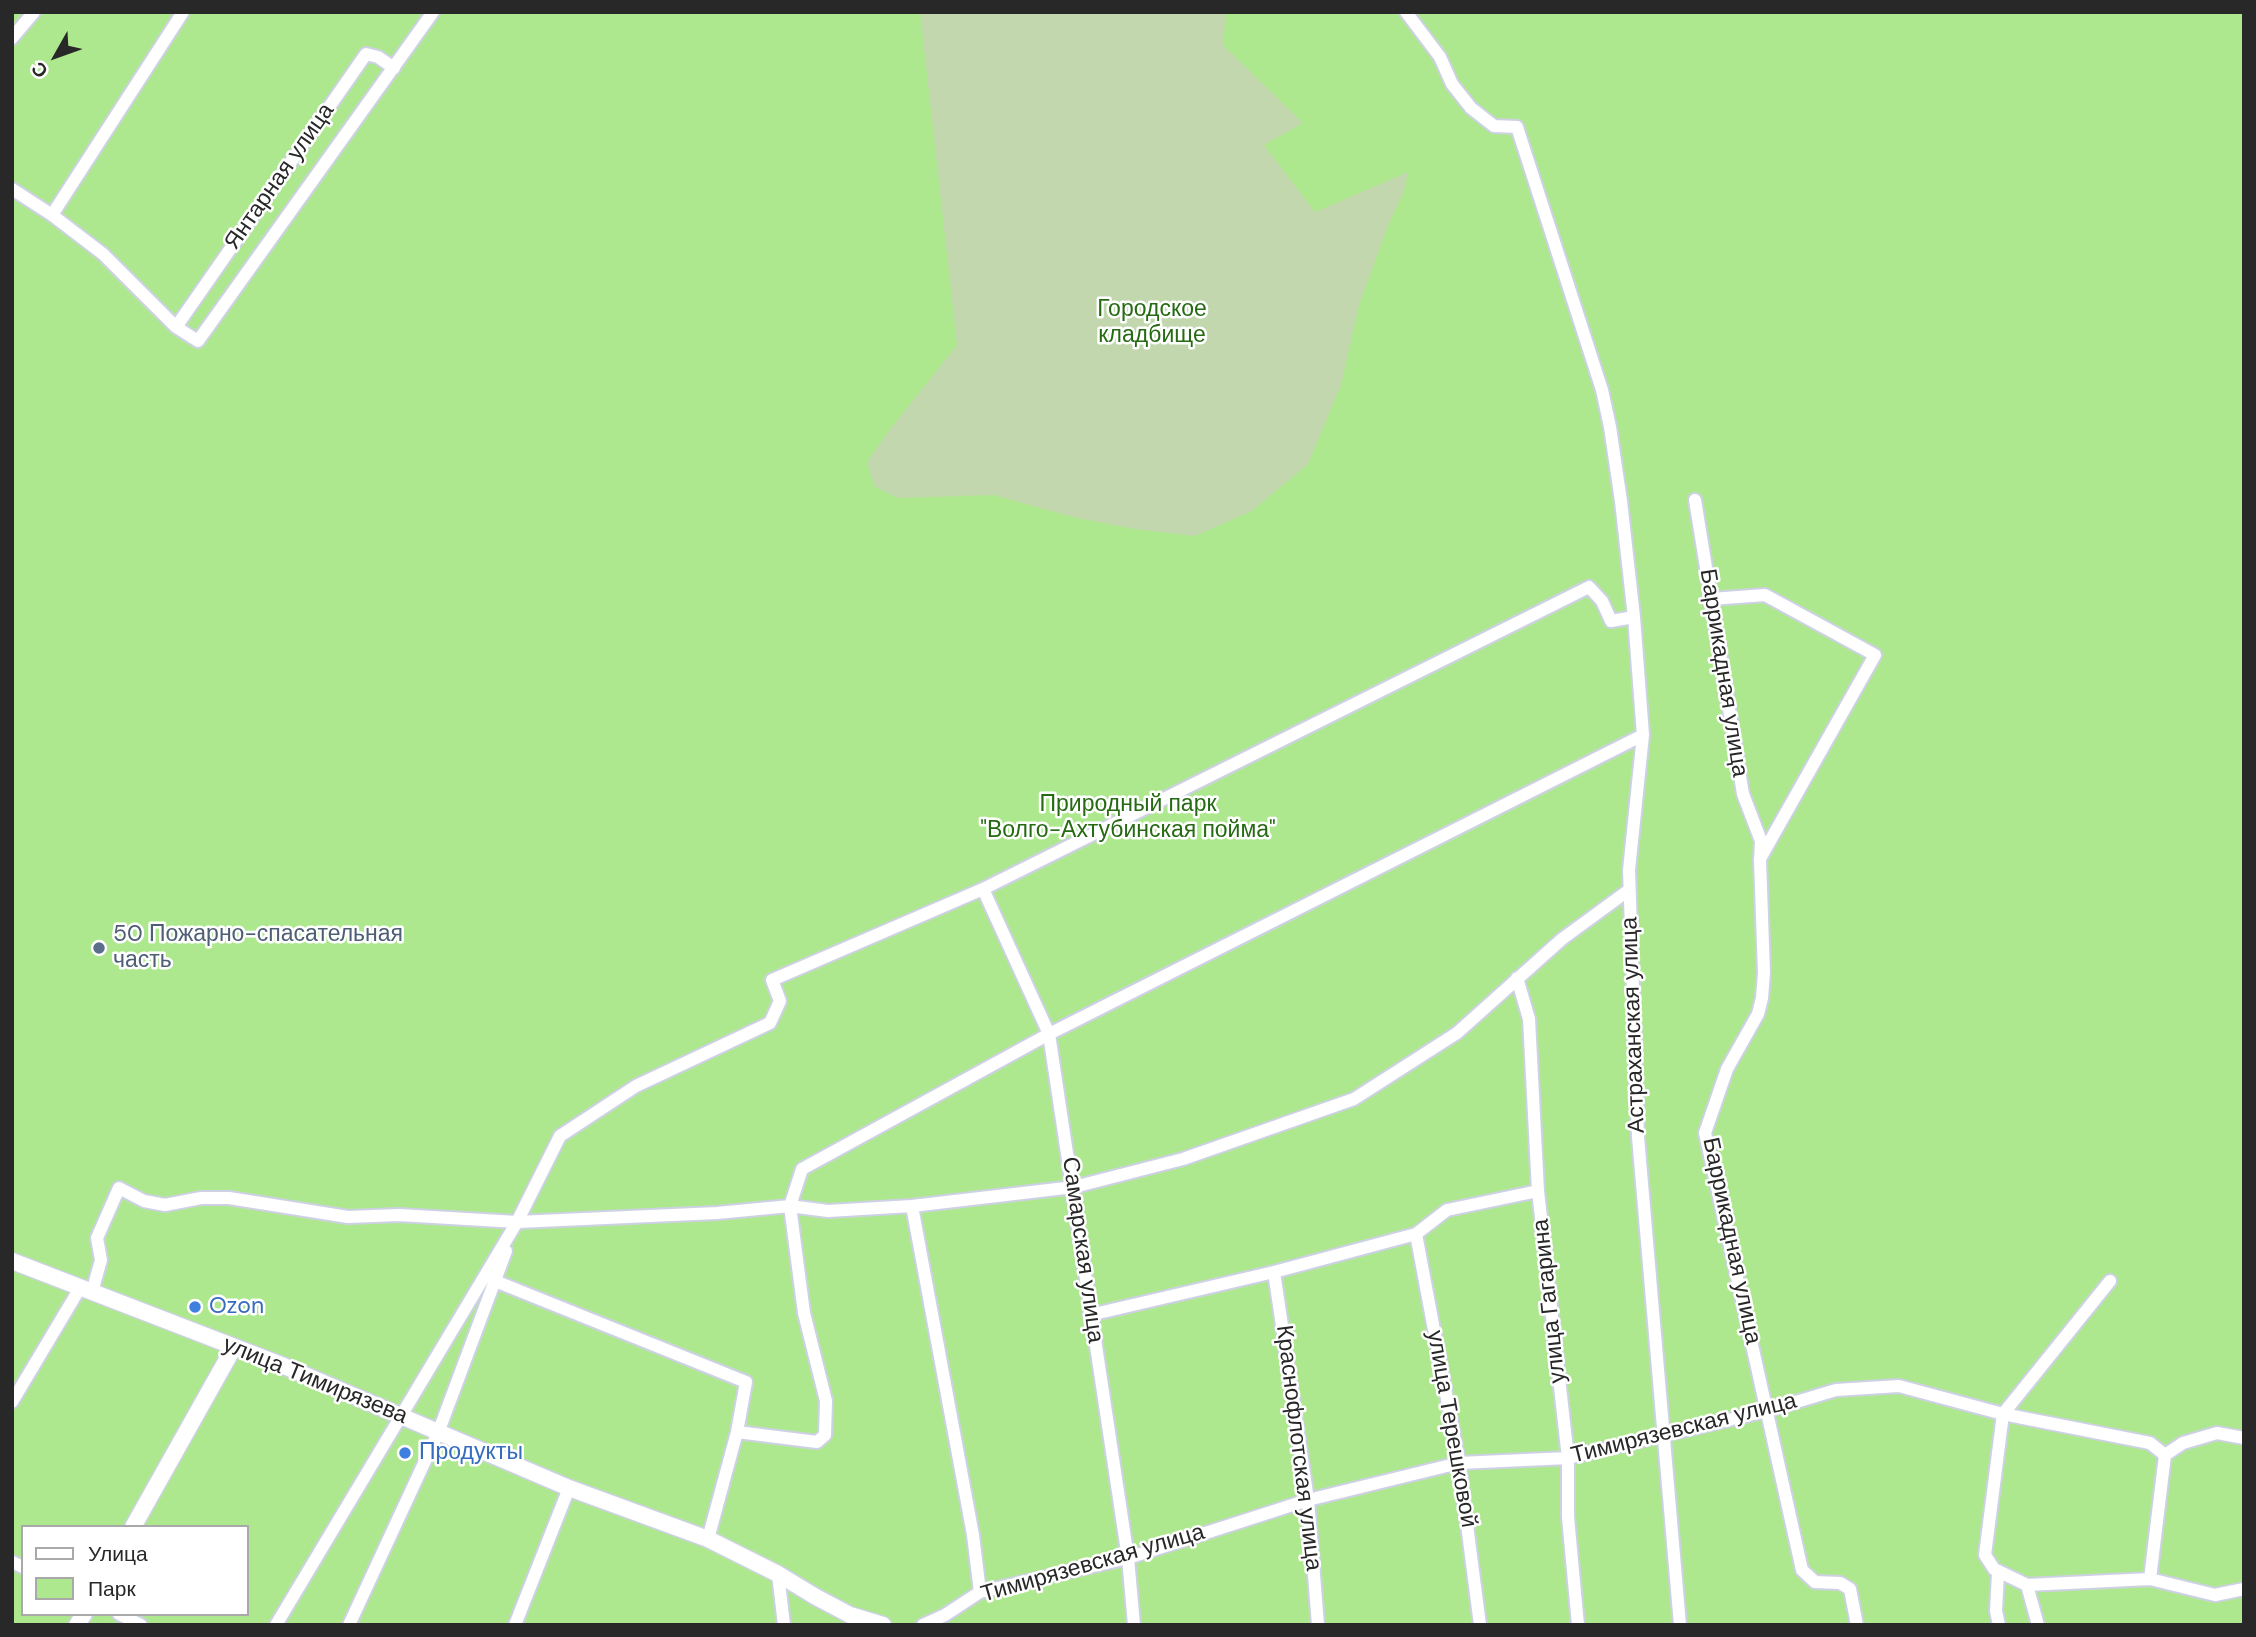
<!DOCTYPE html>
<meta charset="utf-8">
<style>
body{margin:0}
#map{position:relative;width:2256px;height:1637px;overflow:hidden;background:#ece3d7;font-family:"DM Sans",sans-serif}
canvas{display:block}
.frame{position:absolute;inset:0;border:14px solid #282828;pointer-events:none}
.legend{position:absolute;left:21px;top:1525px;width:228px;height:91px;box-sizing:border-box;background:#fff;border:2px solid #a9a9a9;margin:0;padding:9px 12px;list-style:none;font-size:21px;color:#282828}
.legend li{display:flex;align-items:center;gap:14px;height:35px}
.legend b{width:35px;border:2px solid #a9a9a9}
.north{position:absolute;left:21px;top:21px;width:70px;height:70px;-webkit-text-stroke:5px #fff;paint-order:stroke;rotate:230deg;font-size:19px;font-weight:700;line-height:28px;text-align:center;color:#282828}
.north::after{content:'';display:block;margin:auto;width:24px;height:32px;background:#282828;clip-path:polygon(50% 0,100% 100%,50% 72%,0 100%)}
</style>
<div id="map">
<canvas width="2256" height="1637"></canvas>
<div class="frame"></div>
<ul class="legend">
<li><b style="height:9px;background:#fff"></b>Улица</li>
<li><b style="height:19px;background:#aee88e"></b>Парк</li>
</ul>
<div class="north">С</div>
</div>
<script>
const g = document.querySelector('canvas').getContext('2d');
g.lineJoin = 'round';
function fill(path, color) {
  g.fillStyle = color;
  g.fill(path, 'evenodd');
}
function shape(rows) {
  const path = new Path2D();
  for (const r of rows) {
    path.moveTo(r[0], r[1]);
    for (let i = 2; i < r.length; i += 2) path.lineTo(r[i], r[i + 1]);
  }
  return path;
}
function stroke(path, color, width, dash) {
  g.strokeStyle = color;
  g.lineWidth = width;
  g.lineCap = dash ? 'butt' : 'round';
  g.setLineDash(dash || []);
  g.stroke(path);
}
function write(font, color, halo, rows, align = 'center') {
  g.font = font + ' "DM Sans",sans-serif';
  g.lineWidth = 5;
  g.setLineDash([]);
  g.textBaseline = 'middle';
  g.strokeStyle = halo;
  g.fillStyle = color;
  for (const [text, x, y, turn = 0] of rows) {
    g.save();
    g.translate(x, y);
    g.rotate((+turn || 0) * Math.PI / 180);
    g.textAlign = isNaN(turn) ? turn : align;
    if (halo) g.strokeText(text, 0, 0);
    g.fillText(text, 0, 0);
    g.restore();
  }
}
const green = shape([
 [12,12,2244,12,2244,1625,12,1625],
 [23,1527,247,1527,247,1614,23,1614]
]);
const cemetery = shape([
 [920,12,1226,12,1223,45,1303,123,1264,145,1315,212,1408,172,1404,191,1389,223,1359,305,1341,385,1308,464,1252,511,1195,536,1135,529,1077,518,993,495,897,498,874,486,867,462,891,428,957,345]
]);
const street = shape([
 [1406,12,1440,57,1452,84,1471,108,1494,126,1517,127,1602,390,1610,427,1621,501,1634,617,1643,735,1629,870,1638,1137,1680,1625],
 [12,38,34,12],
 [12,189,52,215,103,254,176,327,198,341,433,12],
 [52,215,183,12],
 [176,327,366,54,378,57,394,68],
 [1695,500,1743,794,1761,841,1760,860,1764,973,1762,998,1758,1014,1727,1069,1705,1133,1802,1570,1815,1582,1840,1583,1850,1589,1857,1625],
 [1711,599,1765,595,1875,655,1761,857],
 [983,889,1049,1034,1128,1558,1134,1625],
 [1517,978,1529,1019,1538,1191,1568,1458,1568,1517,1578,1625],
 [912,1206,973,1535,980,1592],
 [1416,1234,1459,1463,1480,1625],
 [1274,1272,1308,1500,1318,1625],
 [495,1281,746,1382,737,1432,708,1539],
 [2110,1281,2003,1414,1985,1555,1994,1569,2027,1585,2150,1579,2215,1595,2244,1589],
 [92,1292,101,1260,97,1238,119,1188,144,1201,165,1205,201,1198,229,1198,348,1217,399,1215,517,1222,717,1213,790,1206,828,1211,912,1206,1074,1187,1183,1159,1354,1099,1457,1033,1562,939,1629,890],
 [1090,1315,1274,1272,1416,1234,1447,1210,1538,1191],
 [12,1402,80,1288],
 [737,1432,817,1442,825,1435,826,1401,804,1313,790,1206,802,1169,1049,1034,1643,735],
 [12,1562,23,1567],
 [1998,1573,1996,1611,1999,1625],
 [778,1574,784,1625],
 [2150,1579,2165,1455],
 [2027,1585,2038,1625],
 [119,1614,141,1625],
 [276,1625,517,1222,560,1136,636,1086,770,1023,780,1001,772,980,983,889,1589,587,1602,601,1611,621,1634,617],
 [349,1625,438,1433,506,1251],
 [515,1625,569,1488],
 [923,1625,945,1615,980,1592,1128,1558,1308,1500,1459,1463,1568,1458,1766,1411,1836,1390,1899,1386,2003,1414,2150,1443,2165,1455,2183,1443,2217,1433,2244,1438]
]);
const secondary = shape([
 [12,1261,284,1366,569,1488,708,1539,778,1574,816,1597,850,1615,883,1625],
 [133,1527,234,1347],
 [77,1625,84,1614]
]);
const markers = [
 [99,948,7,"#5c6f8a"],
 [195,1307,7,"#3f7fe0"],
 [405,1453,7,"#3f7fe0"]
];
const streetNames = [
 ["Янтарная улица",280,177,-55],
 ["Баррикадная улица",1723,673,81],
 ["Астраханская улица",1634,1025,-92],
 ["Баррикадная улица",1731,1241,78],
 ["Самарская улица",1082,1250,82],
 ["улица Гагарина",1550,1301,-96],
 ["улица Тимирязева",315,1381,22],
 ["улица Терешковой",1451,1429,80],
 ["Тимирязевская улица",1684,1429,-14],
 ["Краснофлотская улица",1298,1448,83],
 ["Тимирязевская улица",1093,1564,-16]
];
const parkNames = [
 ["Городское",1152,310],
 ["кладбище",1152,336],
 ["Природный парк",1128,805],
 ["\"Волго-Ахтубинская пойма\"",1128,831]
];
const serviceNames = [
 ["50 Пожарно-спасательная",113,935],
 ["часть",113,961]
];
const shopNames = [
 ["Ozon",209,1307],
 ["Продукты",419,1453]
];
fill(green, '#aee88e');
fill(cemetery, '#c2d7ad');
stroke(street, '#cdd1e3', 16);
stroke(secondary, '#cdd1e3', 19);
stroke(street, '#fff', 12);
stroke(secondary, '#fff', 16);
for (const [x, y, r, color] of markers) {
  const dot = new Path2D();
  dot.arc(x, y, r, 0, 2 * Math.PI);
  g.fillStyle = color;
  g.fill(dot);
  stroke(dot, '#fff', 2.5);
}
write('23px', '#282828', '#fff', streetNames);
write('23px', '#266a13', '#fff', parkNames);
write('23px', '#4e5e75', '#fff', serviceNames, 'left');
write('23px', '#366cbe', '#fff', shopNames, 'left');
</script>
